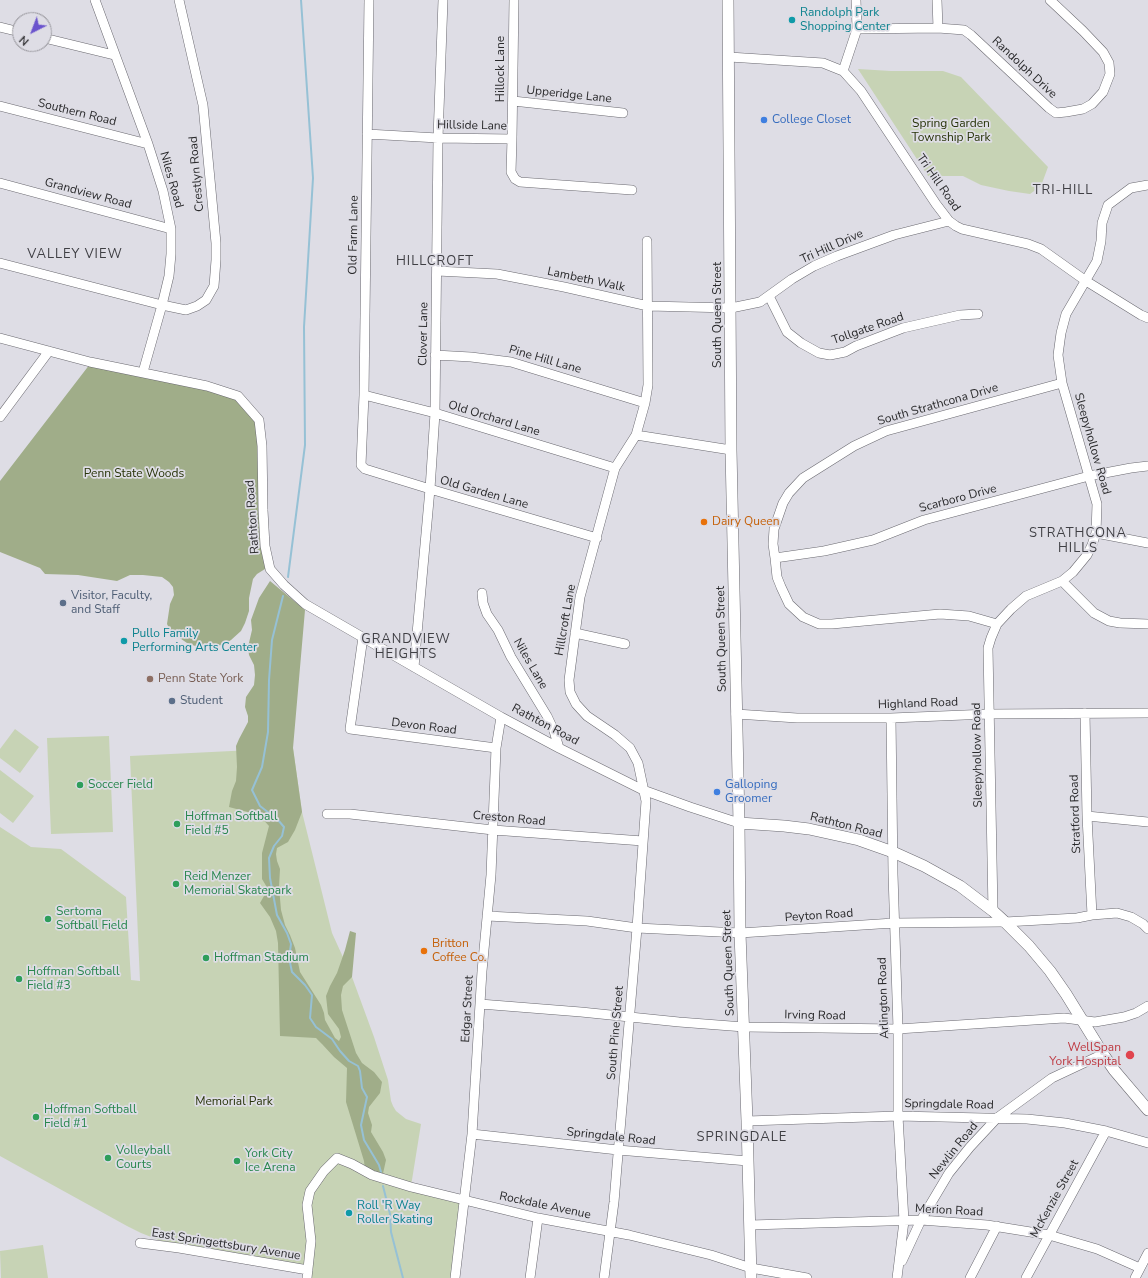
<!DOCTYPE html>
<style>
body{margin:0}
#map{position:relative;width:1148px;height:1278px;overflow:hidden;background:#dedde5;font-family:"Nunito Sans",sans-serif}
canvas{display:block}
.north{position:absolute;left:12px;top:12px;width:40px;height:40px;box-sizing:border-box;background:#dedde5;border:1px solid #96959b;border-radius:50%;rotate:222deg;font-size:11px;font-weight:700;line-height:16px;text-align:center;color:#2a2a2c}
.north::after{content:'';display:block;margin:auto;width:14px;height:18px;background:#6b54cd;clip-path:polygon(50% 0,100% 100%,50% 72%,0 100%)}
</style>
<div id="map">
<canvas width="1148" height="1278"></canvas>
<div class="north">N</div>
</div>
<script>
const g = document.querySelector('canvas').getContext('2d');
g.lineJoin = 'round';
function fill(path, color) {
  g.fillStyle = color;
  g.fill(path, 'evenodd');
}
function shape(rows) {
  const path = new Path2D();
  for (const r of rows) {
    path.moveTo(r[0], r[1]);
    for (let i = 2; i < r.length; i += 2) path.lineTo(r[i], r[i + 1]);
  }
  return path;
}
function stroke(path, color, width, dash) {
  g.strokeStyle = color;
  g.lineWidth = width;
  g.lineCap = dash ? 'butt' : 'round';
  g.setLineDash(dash || []);
  g.stroke(path);
}
function write(font, color, halo, rows, align = 'center') {
  g.font = font + ' "Nunito Sans",sans-serif';
  g.lineWidth = 3.5;
  g.setLineDash([]);
  g.textBaseline = 'middle';
  g.strokeStyle = halo;
  g.fillStyle = color;
  for (const [text, x, y, turn = 0] of rows) {
    g.save();
    g.translate(x, y);
    g.rotate((+turn || 0) * Math.PI / 180);
    g.textAlign = isNaN(turn) ? turn : align;
    if (halo) g.strokeText(text, 0, 0);
    g.fillText(text, 0, 0);
    g.restore();
  }
}
const green = shape([
 [858,69,891,71,943,71,961,77,1048,167,1041,186,1030,194,1009,191,981,185,963,176,928,176],
 [15,729,39,747,20,773,0,758,0,749],
 [109,736,113,832,51,834,47,738],
 [293,748,302,812,332,933,352,977,374,1037,388,1080,391,1101,393,1106,396,1111,406,1119,421,1124,411,1186,465,1199,455,1278,307,1278,308,1270,179,1248,141,1233,127,1226,0,1156,0,827,31,847,61,849,126,897,131,980,140,981,130,756],
 [0,770,34,796,13,823,0,813],
 [43,1245,48,1278,1,1278,0,1251]
]);
const forest = shape([
 [90,364,238,396,259,420,270,569,265,569,257,574,253,579,249,598,249,611,245,623,241,631,231,640,223,645,198,647,187,643,171,632,167,624,170,604,174,595,173,587,169,582,162,577,143,575,130,575,117,581,78,575,45,574,40,568,0,552,0,481],
 [270,581,305,610,293,748,302,812,295,830,288,842,277,848,276,854,277,861,280,869,279,887,281,910,285,925,290,935,295,948,300,972,321,1005,324,1013,325,1020,335,1038,339,1041,341,1037,339,1029,328,1014,326,996,330,986,337,973,345,950,350,931,356,933,352,977,343,986,341,995,342,1010,356,1053,362,1063,374,1072,382,1082,380,1093,369,1107,368,1113,372,1125,371,1132,383,1152,386,1160,382,1178,365,1171,364,1161,346,1102,347,1068,334,1057,322,1044,316,1038,280,1036,278,943,276,931,270,917,260,903,268,889,262,879,262,853,269,826,259,815,229,807,232,791,236,781,237,767,236,746,239,739,248,722,248,716,245,707,246,697,254,685,255,675,254,665,249,655,248,647,252,630,251,620,259,598]
]);
const stream = shape([
 [288,577,305,445,304,327,313,178,301,0],
 [283,596,272,640,269,680,268,732,262,767,252,790,260,806,278,820,284,827,282,836,274,846,269,858,270,878,277,915,287,933,291,944,289,958,292,972,305,985,312,995,310,1018,316,1027,332,1039,340,1051,349,1061,358,1066,360,1071,362,1088,367,1097,361,1125,364,1140,379,1165,381,1172],
 [383,1186,390,1214,391,1232,403,1278]
]);
const minor = shape([
 [95,0,148,144,163,191,171,229,171,254,169,276,162,305,143,372],
 [369,0,364,395,361,465,365,469,430,489,597,538],
 [937,0,938,28],
 [0,27,20,32],
 [857,29,938,28,964,30,971,35,1049,108,1056,113,1066,112,1083,109,1092,104,1103,92,1110,74,1109,63,1103,52,1083,31,1050,0],
 [44,38,114,55],
 [729,57,823,63,843,71,861,91,936,204,949,221,956,226,962,229,1028,244,1041,249,1086,281,1141,315,1148,318],
 [843,71,857,29,856,0],
 [513,101,623,113],
 [0,106,148,144],
 [367,134,438,138,512,139,511,172,515,179,520,182,632,190],
 [512,139,514,0],
 [0,183,171,229],
 [0,263,162,305,186,310,197,306,206,300,214,286,216,260,216,243,203,105,179,0],
 [437,271,497,274,564,287,648,306,731,308,760,302,792,279,814,266,837,256,894,235,949,221],
 [769,296,787,332,801,343,819,353,830,355,845,352,856,346,903,328,960,315,978,314],
 [0,338,90,362,207,386,238,396,259,420,262,446,263,510,265,546,270,569,284,585,305,604,414,667,501,717,559,748,643,790,690,807,739,823],
 [435,355,471,357,511,362,645,403],
 [364,395,435,413,615,468],
 [0,417,49,351],
 [636,435,731,450],
 [1096,533,1148,543],
 [775,558,824,551,873,540,924,520,1089,476,1131,468,1148,466],
 [1062,581,1094,613,1109,621,1120,623,1148,624],
 [482,593,483,603,487,614,498,630,511,657,547,716,554,731,559,748],
 [997,624,969,616,940,614,832,624,819,624,803,617,789,604,781,587,777,577,775,558,773,544,774,529,783,503,789,493,803,478,854,446,886,431,1062,383],
 [575,633,625,644],
 [363,637,350,729,496,748],
 [414,667,430,489,435,413,438,138,443,0],
 [1085,713,1087,816,1092,915],
 [736,714,797,718,891,718,989,714,1148,713],
 [891,718,893,874,898,1029,898,1116,904,1221,897,1278],
 [327,814,350,814,493,830,643,841],
 [1087,816,1148,822],
 [993,911,988,648,991,638,997,624,1011,609,1026,596,1062,581,1073,572,1087,555,1092,545,1096,533,1097,504,1062,383,1058,355,1061,333,1066,314,1097,261,1101,241,1102,223,1108,205,1131,188,1148,185],
 [487,916,587,921,637,928,740,933,894,923,1005,922,1077,918,1092,915,1117,913,1131,917,1143,924,1148,929],
 [480,1004,581,1012,679,1022,744,1027,898,1029,1064,1018,1095,1022,1124,1017,1136,1013,1148,1006],
 [747,1121,898,1116,1027,1119,1065,1123,1106,1131,1148,1143],
 [472,1134,618,1150,748,1161],
 [750,1225,921,1220,987,1225,1049,1235,1097,1249,1140,1268],
 [140,1243,179,1248,308,1270],
 [902,1261,921,1220,949,1173,970,1147,997,1118,1052,1078,1103,1054],
 [307,1278,311,1241,307,1205,310,1191,324,1171,337,1158,352,1164,372,1175,411,1187,538,1218,629,1235,711,1255,751,1268,807,1278],
 [455,1278,472,1134,482,971,491,875,496,748,501,717],
 [530,1278,538,1218],
 [604,1278,614,1202,637,928,646,801,638,763,630,748,615,735,587,716,576,704,570,692,569,680,580,597,615,468,636,435,645,403,648,385,647,241],
 [970,1278,997,1226],
 [1026,1278,1106,1131],
 [1135,1278,1148,1253]
]);
const major = shape([
 [728,0,731,450,739,823,740,933,747,1121,751,1278],
 [739,823,784,826,809,829,859,840,893,852,924,866,960,886,993,911,1005,922,1029,946,1050,971,1066,994,1103,1054,1114,1070,1148,1110]
]);
const markers = [
 [792,20,4,"#0f9aa8"],
 [764,120,4,"#3f7fe0"],
 [704,522,4,"#e8710a"],
 [63,603,4,"#5c6f8a"],
 [124,641,4,"#0f9aa8"],
 [150,679,4,"#8d6e63"],
 [172,701,4,"#5c6f8a"],
 [80,785,4,"#2e9e5b"],
 [717,792,4,"#3f7fe0"],
 [177,824,4,"#2e9e5b"],
 [176,884,4,"#2e9e5b"],
 [48,919,4,"#2e9e5b"],
 [424,951,4,"#e8710a"],
 [206,958,4,"#2e9e5b"],
 [19,979,4,"#2e9e5b"],
 [1130,1055,5,"#e0444e"],
 [36,1117,4,"#2e9e5b"],
 [108,1158,4,"#2e9e5b"],
 [237,1161,4,"#2e9e5b"],
 [349,1213,4,"#0f9aa8"]
];
const cultureNames = [
 ["Randolph Park",800,13],
 ["Shopping Center",800,27],
 ["Pullo Family",132,634],
 ["Performing Arts Center",132,648],
 ["Roll 'R Way",357,1206],
 ["Roller Skating",357,1220]
];
const streetNames = [
 ["Randolph Drive",1024,68,43],
 ["Hillock Lane",501,69,-90],
 ["Upperidge Lane",569,95,6],
 ["Southern Road",77,113,14],
 ["Hillside Lane",472,126,1],
 ["Crestlyn Road",197,174,-95],
 ["Niles Road",171,180,74],
 ["Tri Hill Road",938,183,55],
 ["Grandview Road",88,194,15],
 ["Old Farm Lane",354,235,-89],
 ["Tri Hill Drive",832,247,-24],
 ["Lambeth Walk",586,280,12],
 ["South Queen Street",718,315,-90],
 ["Tollgate Road",868,329,-19],
 ["Clover Lane",424,334,-89],
 ["Pine Hill Lane",545,360,16],
 ["South Strathcona Drive",938,405,-16],
 ["Old Orchard Lane",494,419,17],
 ["Sleepyhollow Road",1092,444,74],
 ["Old Garden Lane",484,493,16],
 ["Scarboro Drive",958,499,-15],
 ["Rathton Road",253,517,-94],
 ["Hillcroft Lane",566,620,-80],
 ["South Queen Street",722,639,-91],
 ["Niles Lane",530,664,60],
 ["Highland Road",918,704,-2],
 ["Rathton Road",545,725,28],
 ["Devon Road",424,727,7],
 ["Sleepyhollow Road",978,755,-91],
 ["Stratford Road",1076,814,-92],
 ["Creston Road",509,819,5],
 ["Rathton Road",846,826,14],
 ["Peyton Road",819,916,-4],
 ["South Queen Street",729,963,-92],
 ["Arlington Road",884,998,-92],
 ["Edgar Street",468,1009,-87],
 ["Irving Road",815,1016,1],
 ["South Pine Street",616,1033,-85],
 ["Springdale Road",949,1105,1],
 ["Springdale Road",611,1137,6],
 ["Newlin Road",954,1151,-51],
 ["McKenzie Street",1055,1199,-61],
 ["Rockdale Avenue",545,1206,12],
 ["Merion Road",949,1211,3],
 ["East Springettsbury Avenue",226,1245,9]
];
const shopNames = [
 ["College Closet",772,120],
 ["Galloping",725,785],
 ["Groomer",725,799]
];
const parkNames = [
 ["Spring Garden",951,124],
 ["Township Park",951,138],
 ["Penn State Woods",134,474],
 ["Memorial Park",234,1102]
];
const foodNames = [
 ["Dairy Queen",712,522],
 ["Britton",432,944],
 ["Coffee Co.",432,958]
];
const serviceNames = [
 ["Visitor, Faculty,",71,596],
 ["and Staff",71,610],
 ["Student",180,701]
];
const educationNames = [
 ["Penn State York",158,679]
];
const leisureNames = [
 ["Soccer Field",88,785],
 ["Hoffman Softball",185,817],
 ["Field #5",185,831],
 ["Reid Menzer",184,877],
 ["Memorial Skatepark",184,891],
 ["Sertoma",56,912],
 ["Softball Field",56,926],
 ["Hoffman Stadium",214,958],
 ["Hoffman Softball",27,972],
 ["Field #3",27,986],
 ["Hoffman Softball",44,1110],
 ["Field #1",44,1124],
 ["Volleyball",116,1151],
 ["Courts",116,1165],
 ["York City",245,1154],
 ["Ice Arena",245,1168]
];
const healthNames = [
 ["WellSpan",1121,1048],
 ["York Hospital",1121,1062]
];
const neighbourhoodNames = [
 ["TRI-HILL",1063,191],
 ["VALLEY VIEW",75,255],
 ["HILLCROFT",435,262],
 ["STRATHCONA",1078,534],
 ["HILLS",1078,549],
 ["GRANDVIEW",406,640],
 ["HEIGHTS",406,655],
 ["SPRINGDALE",742,1138]
];
fill(green, '#c7d3b5');
fill(forest, '#a0ad89');
stroke(stream, '#96c1d5', 2);
stroke(minor, '#6a6970', 10);
stroke(major, '#6a6970', 12);
stroke(minor, '#fff', 9);
stroke(major, '#fff', 11);
for (const [x, y, r, color] of markers) {
  const dot = new Path2D();
  dot.arc(x, y, r, 0, 2 * Math.PI);
  g.fillStyle = color;
  g.fill(dot);
  stroke(dot, '#dedde5', 1.5);
}
write('12px', '#0d838f', '#dedde5', cultureNames, 'left');
write('12px', '#2a2a2c', '#dedde5', streetNames);
write('12px', '#366cbe', '#dedde5', shopNames, 'left');
write('12px', '#283409', '#dedde5', parkNames);
write('12px', '#c56008', '#dedde5', foodNames, 'left');
write('12px', '#4e5e75', '#dedde5', serviceNames, 'left');
write('12px', '#785e54', '#dedde5', educationNames, 'left');
write('12px', '#27864d', '#dedde5', leisureNames, 'left');
write('12px', '#be3a42', '#dedde5', healthNames, 'right');
g.letterSpacing = '1px';
write('13px', '#3f3f44', '#dedde5', neighbourhoodNames);
g.letterSpacing = '0px';
</script>
